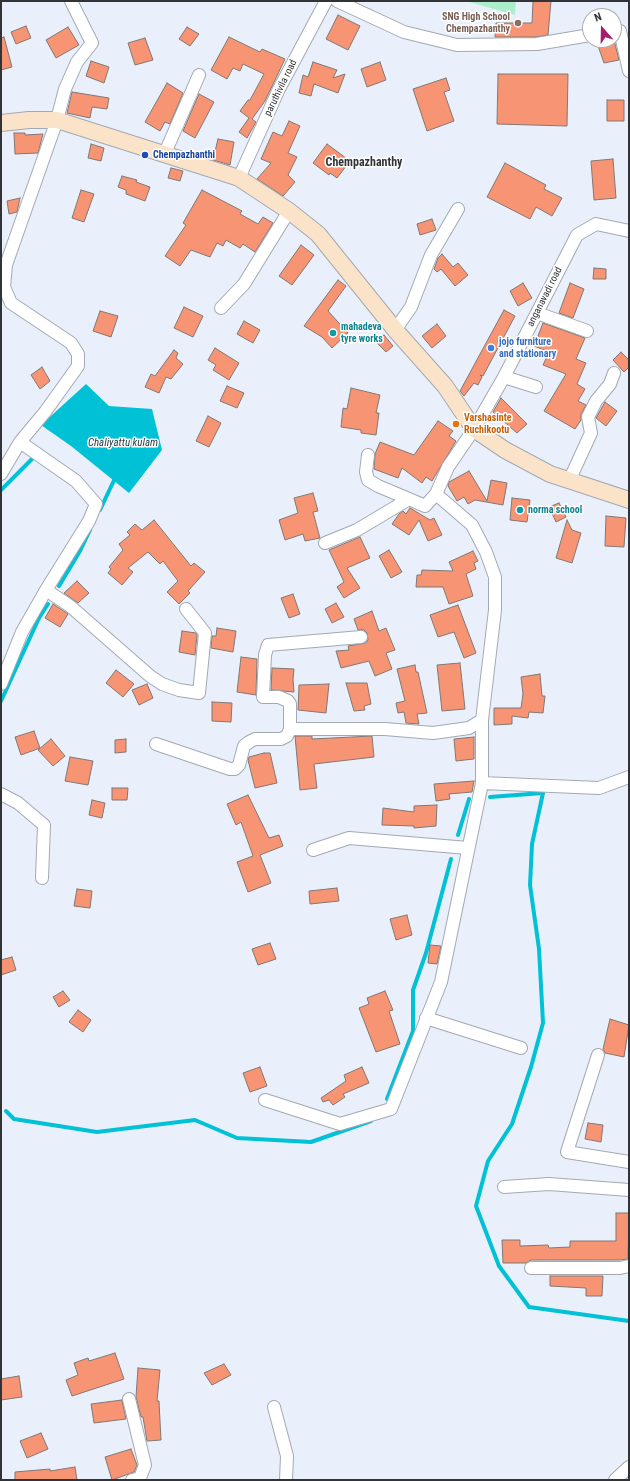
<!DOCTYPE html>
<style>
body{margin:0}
#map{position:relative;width:630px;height:1481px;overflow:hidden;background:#eaf0fb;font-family:"Roboto Condensed",sans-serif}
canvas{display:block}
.frame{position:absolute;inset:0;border:2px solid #313337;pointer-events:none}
.north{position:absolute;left:582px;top:8px;width:40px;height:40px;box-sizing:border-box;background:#fff;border:1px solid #adadaf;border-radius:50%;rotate:340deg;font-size:11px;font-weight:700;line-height:16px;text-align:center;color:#313337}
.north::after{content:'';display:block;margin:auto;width:14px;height:18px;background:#a5206c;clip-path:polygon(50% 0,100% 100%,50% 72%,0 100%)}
</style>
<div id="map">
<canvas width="630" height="1481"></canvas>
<div class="frame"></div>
<div class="north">N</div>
</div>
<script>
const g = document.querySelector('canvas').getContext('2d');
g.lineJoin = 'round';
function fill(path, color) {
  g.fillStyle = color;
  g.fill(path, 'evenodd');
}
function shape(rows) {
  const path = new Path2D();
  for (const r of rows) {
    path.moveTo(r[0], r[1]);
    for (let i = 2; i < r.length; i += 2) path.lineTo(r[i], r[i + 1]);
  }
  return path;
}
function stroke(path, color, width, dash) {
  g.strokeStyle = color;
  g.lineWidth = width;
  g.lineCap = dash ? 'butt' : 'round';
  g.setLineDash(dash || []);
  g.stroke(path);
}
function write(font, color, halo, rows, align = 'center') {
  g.font = font + ' "Roboto Condensed",sans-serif';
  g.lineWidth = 3;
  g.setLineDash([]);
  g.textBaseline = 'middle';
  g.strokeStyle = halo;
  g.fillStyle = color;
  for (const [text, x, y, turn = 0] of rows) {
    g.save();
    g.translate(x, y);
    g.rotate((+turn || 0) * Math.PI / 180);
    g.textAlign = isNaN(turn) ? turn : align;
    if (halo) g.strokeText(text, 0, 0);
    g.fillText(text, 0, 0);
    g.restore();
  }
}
const green = shape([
 [466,1,516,1,515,15]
]);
const water = shape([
 [86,384,109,406,152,409,162,450,129,493,71,446,41,425]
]);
const stream = shape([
 [1,490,36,455],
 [100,510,116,476],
 [59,586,80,551,90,530],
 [1,701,39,618,48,604],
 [490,797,543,793,532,844,530,885,539,949,543,1023,531,1067,512,1124,488,1161,476,1206,499,1266,529,1307,629,1321],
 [458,835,469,799],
 [387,1099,413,1031,413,990,426,953,451,859],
 [6,1111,14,1119,97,1132,195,1120,237,1138,311,1142,371,1121]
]);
const building = shape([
 [533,1,551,1,548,35,536,37,495,37,496,23,532,23,533,1],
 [338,15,360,26,348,50,326,39,338,15],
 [26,26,31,38,16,44,11,32,26,26],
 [68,27,79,45,56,58,46,40,68,27],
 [187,27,199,34,190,46,179,39,187,27],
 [4,37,12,67,1,70,1,38,4,37],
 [229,37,260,52,262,49,285,59,265,101,252,119,256,122,247,138,239,132,249,118,240,111,248,100,250,100,264,74,243,64,240,71,233,68,227,79,211,70,229,37],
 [145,38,153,60,135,65,128,43,145,38],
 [596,40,614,40,619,60,604,63,596,40],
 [91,61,109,67,104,83,86,76,91,61],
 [313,62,337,70,333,78,345,74,338,93,314,84,311,96,299,93,303,75,308,77,313,62],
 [380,62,386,80,367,87,361,69,380,62],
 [498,74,568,74,567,126,497,124,498,74],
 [446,78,450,90,444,92,454,121,427,131,413,89,446,78],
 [167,83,183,93,170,124,165,122,160,131,145,122,167,83],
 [72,92,109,98,107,109,92,107,90,118,67,113,72,92],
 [199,94,214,102,195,138,183,131,199,94],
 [607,100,624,100,624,121,607,121,607,100],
 [289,121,300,126,288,153,297,157,288,175,295,182,283,196,257,179,271,163,261,159,273,132,282,136,289,121],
 [14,133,25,133,25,135,43,134,38,153,15,154,14,133],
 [218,139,234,142,230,165,213,160,218,139],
 [91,144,104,148,101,161,88,158,91,144],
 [327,144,350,161,337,178,330,173,329,175,313,163,327,144],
 [613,159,616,198,594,200,591,161,613,159],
 [505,163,546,185,544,189,562,198,552,216,536,207,530,219,487,197,505,163],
 [171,168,183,171,180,181,168,178,171,168],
 [122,176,137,180,136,182,150,187,145,201,126,194,126,190,118,187,122,176],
 [81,190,94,194,84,222,72,218,81,190],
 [202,190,242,211,240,214,258,224,263,217,273,223,255,252,243,244,240,248,226,240,223,246,217,243,210,257,191,250,180,266,165,256,186,225,183,223,202,190],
 [20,198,17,212,9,214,7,201,20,198],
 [432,219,436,230,420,235,417,224,432,219],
 [301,245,314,255,292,285,279,276,301,245],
 [442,254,453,267,458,263,468,275,455,286,441,269,437,272,434,269,438,258,442,254],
 [594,268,606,269,606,279,593,279,594,268],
 [338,280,346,286,328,311,348,333,332,348,322,337,304,326,338,280],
 [523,283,532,298,518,306,510,291,523,283],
 [570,283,584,289,573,318,559,313,570,283],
 [184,307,203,316,193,337,174,328,184,307],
 [504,310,515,316,483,376,480,375,482,377,478,385,474,383,464,396,460,391,504,310],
 [100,311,118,316,111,337,93,331,100,311],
 [244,321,260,330,253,343,237,334,244,321],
 [543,323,585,338,576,359,586,363,577,384,585,389,578,401,586,405,581,414,581,420,575,429,544,411,566,374,543,365,549,352,534,346,543,323],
 [437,324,446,336,432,348,422,336,437,324],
 [384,335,393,346,386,352,376,342,384,335],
 [215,348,239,363,229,380,213,370,216,365,208,360,215,348],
 [174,350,178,353,176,358,183,364,171,379,166,377,159,393,145,387,151,374,155,376,174,350],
 [621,352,629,360,629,367,624,372,613,360,621,352],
 [42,367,50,381,40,389,31,375,42,367],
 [227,386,244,393,237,408,220,401,227,386],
 [351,388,380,395,376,413,379,413,376,435,361,433,361,430,341,427,343,408,347,409,351,388],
 [501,398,527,424,517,433,493,412,501,398],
 [605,402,617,411,606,426,596,418,605,402],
 [208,416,221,423,209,447,196,441,208,416],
 [438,421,453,431,449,436,456,441,432,481,426,477,422,483,402,468,398,478,374,469,375,454,380,442,414,455,438,421],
 [469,471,487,501,491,480,507,483,503,505,475,500,468,504,464,497,457,501,448,486,449,482,469,471],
 [313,493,318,511,313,512,320,538,305,541,303,534,285,540,279,520,298,513,294,498,313,493],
 [512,498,530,500,527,522,510,520,512,498],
 [559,503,566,517,556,522,549,507,559,503],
 [410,508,430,520,434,518,442,535,428,541,419,520,409,535,392,524,399,514,403,511,406,514,410,508],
 [606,516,626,518,624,547,605,546,606,516],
 [154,520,191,566,194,563,205,572,188,591,190,593,179,604,167,592,178,581,163,561,160,564,148,552,128,568,133,572,122,585,108,573,111,569,109,567,123,550,119,544,130,535,127,532,135,524,142,530,154,520],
 [567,520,572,530,581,533,572,563,556,558,567,520],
 [360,537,370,558,347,568,360,588,344,598,337,587,344,582,329,550,360,537],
 [389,550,402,572,391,578,379,556,389,550],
 [473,551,478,561,474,563,476,569,466,574,473,596,449,604,443,587,416,587,417,575,421,575,422,570,453,571,449,562,473,551],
 [77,581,89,593,78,603,64,593,77,581],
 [293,594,300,614,289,618,281,598,293,594],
 [336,603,344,617,332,623,325,609,336,603],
 [53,604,68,614,60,627,45,618,53,604],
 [458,605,476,653,464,658,454,632,438,637,430,615,458,605],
 [372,611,379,631,386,628,395,650,386,653,392,669,375,676,369,661,341,668,336,651,349,650,348,646,366,643,368,640,367,633,364,630,358,630,354,619,372,611],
 [217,628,236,631,233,652,211,648,212,636,216,636,217,628],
 [182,631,196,633,197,635,195,655,179,652,182,631],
 [241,657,257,659,256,695,237,692,241,657],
 [460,663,465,709,442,711,437,665,460,663],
 [415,665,416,672,418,672,427,713,417,714,419,724,406,723,404,712,398,713,396,703,405,701,397,669,415,665],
 [272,668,294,669,293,679,294,692,271,690,272,668],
 [116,670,134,684,123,697,106,683,116,670],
 [540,674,542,696,545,696,543,713,529,712,528,718,512,716,512,724,494,725,494,708,521,708,523,694,521,677,540,674],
 [346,683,367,683,371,704,364,706,365,710,354,711,346,683],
 [147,684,153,698,139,705,132,690,147,684],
 [329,684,326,713,298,710,299,685,329,684],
 [212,702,232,703,231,722,212,721,212,702],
 [34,731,40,748,21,755,15,737,34,731],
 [295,736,312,736,312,739,372,736,374,757,314,764,317,788,300,790,295,736],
 [474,737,474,759,456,761,454,739,474,737],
 [51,739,65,756,53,766,38,750,51,739],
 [126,739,126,752,115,753,115,740,126,739],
 [264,753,270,753,277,783,255,788,248,760,249,757,264,753],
 [70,757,93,761,88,785,65,781,70,757],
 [474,781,472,792,449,794,450,799,436,801,434,784,474,781],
 [112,788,128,788,127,800,112,800,112,788],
 [248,795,269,838,279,835,283,846,260,855,271,883,248,892,237,862,253,856,241,822,236,825,227,804,248,795],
 [92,800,105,803,102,818,89,815,92,800],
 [437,805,436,826,414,828,414,826,382,825,383,808,414,812,414,806,437,805],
 [337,888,339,901,310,904,309,891,337,888],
 [77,889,92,891,90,908,74,906,77,889],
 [407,915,412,935,396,940,390,919,407,915],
 [270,943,276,959,258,965,252,949,270,943],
 [430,945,441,946,437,964,428,963,430,945],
 [12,957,16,970,1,975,1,960,12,957],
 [63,991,70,1000,59,1007,53,997,63,991],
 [385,991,393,1010,389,1011,400,1044,376,1052,359,1008,369,1004,367,998,385,991],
 [78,1010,91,1020,83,1032,69,1022,78,1010],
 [610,1019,629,1025,624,1057,605,1053,603,1049,610,1019],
 [260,1067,267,1086,250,1092,243,1073,260,1067],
 [362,1067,369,1083,343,1094,345,1097,333,1105,329,1100,323,1102,321,1098,346,1081,344,1075,362,1067],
 [588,1123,603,1125,601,1142,585,1139,588,1123],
 [616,1213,629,1213,628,1259,619,1260,531,1260,526,1263,503,1263,502,1240,520,1240,520,1246,548,1245,549,1248,570,1247,570,1241,616,1241,616,1213],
 [550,1276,603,1276,602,1296,586,1296,586,1288,550,1286,550,1276],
 [115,1353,124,1379,72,1396,66,1380,78,1375,74,1363,88,1358,89,1361,115,1353],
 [224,1364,231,1375,212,1385,204,1373,224,1364],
 [138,1368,160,1370,157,1401,159,1401,161,1440,147,1441,143,1417,141,1417,136,1397,138,1368],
 [19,1376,22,1397,1,1400,1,1379,19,1376],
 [122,1400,126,1419,94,1423,91,1404,122,1400],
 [41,1433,48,1449,27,1458,20,1441,41,1433],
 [131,1449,137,1465,134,1472,112,1480,105,1457,131,1449],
 [75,1467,77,1480,15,1480,15,1472,50,1469,50,1471,75,1467]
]);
const street = shape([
 [337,1,404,32,457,45,537,44,590,35],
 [620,31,629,71],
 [165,153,199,75],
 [239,178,279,89,326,1],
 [221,308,244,284,289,211],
 [537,313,587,331],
 [395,330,411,307,431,255,458,209],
 [504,377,536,387],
 [20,442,76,481,96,504,89,521,46,590],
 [368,455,366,472,368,480,378,486,409,499],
 [1,474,20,442,45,412,78,366,78,354,71,343,11,303,4,287,6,265,57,120,65,89,77,62,92,43,71,1],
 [569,481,591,433,588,417,596,401,610,384,614,373],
 [325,543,357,530,409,499,425,506,436,494],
 [361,637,268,645,265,655,263,697,279,697,288,701,290,704,290,729,385,729,433,733,469,728,482,720,495,610,495,577,486,552,472,525,436,494,448,467,474,429,504,377,577,235,596,224,629,231],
 [1,684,22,632,46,590,70,606,150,676,162,684,179,690,199,693,205,633,186,609],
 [156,744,230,769,235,769,239,765,244,746,249,742,255,739,281,739,287,736,290,729],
 [482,783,599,788,629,777],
 [1,794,18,803,44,825,42,878],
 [313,850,349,838,468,848],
 [426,1018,521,1048],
 [598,1055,567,1152,629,1162],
 [265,1100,340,1124,391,1109,441,982,482,783,482,720],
 [504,1187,549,1184,629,1190],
 [531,1268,620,1268,629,1266],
 [129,1399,145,1465,140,1478,132,1480],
 [274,1407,287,1456,286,1480],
 [615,1480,629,1467]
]);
const secondary = shape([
 [1,123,29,120,57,120,239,178,289,211,318,234,397,332,445,386,474,429,505,450,550,474,629,500]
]);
const markers = [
 [518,23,4,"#8d6e63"],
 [145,155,4,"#1a4fb4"],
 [333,333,4,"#0f9aa8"],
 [491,348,4,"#3f7fe0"],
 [456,424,4,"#e8710a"],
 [520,510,4,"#0f9aa8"]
];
const educationNames = [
 ["SNG High School",510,17],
 ["Chempazhanthy",510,29]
];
const streetNames = [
 ["paruthivila road",281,88,-64],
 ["anganavadi road",545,297,-63]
];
const transitNames = [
 ["Chempazhanthi",153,155]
];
const cultureNames = [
 ["mahadeva",341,327],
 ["tyre works",341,339],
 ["norma school",528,510]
];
const shopNames = [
 ["jojo furniture",499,342],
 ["and stationary",499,354]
];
const foodNames = [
 ["Varshasinte",464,418],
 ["Ruchikootu",464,430]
];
const waterNames = [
 ["Chaliyattu kulam",123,443]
];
const quarterNames = [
 ["Chempazhanthy",364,163]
];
fill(green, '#abeec9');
fill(water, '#00c1d5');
stroke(stream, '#00c1d5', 4);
fill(building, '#f69473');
stroke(building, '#827773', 1);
stroke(street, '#a3a9b2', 14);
stroke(secondary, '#a3a9b2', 18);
stroke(street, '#fff', 12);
stroke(secondary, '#fae3c8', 16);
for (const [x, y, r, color] of markers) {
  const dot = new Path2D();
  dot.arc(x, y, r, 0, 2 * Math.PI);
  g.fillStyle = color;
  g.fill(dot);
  stroke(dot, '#fff', 1.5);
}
write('bold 10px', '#785e54', '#fff', educationNames, 'right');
write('10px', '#313337', '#fff', streetNames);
write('bold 10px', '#164399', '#fff', transitNames, 'left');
write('bold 10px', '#0d838f', '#fff', cultureNames, 'left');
write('bold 10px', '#366cbe', '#fff', shopNames, 'left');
write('bold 10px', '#c56008', '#fff', foodNames, 'left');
write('italic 11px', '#274044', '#fff', waterNames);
write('bold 12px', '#313337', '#fff', quarterNames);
</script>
